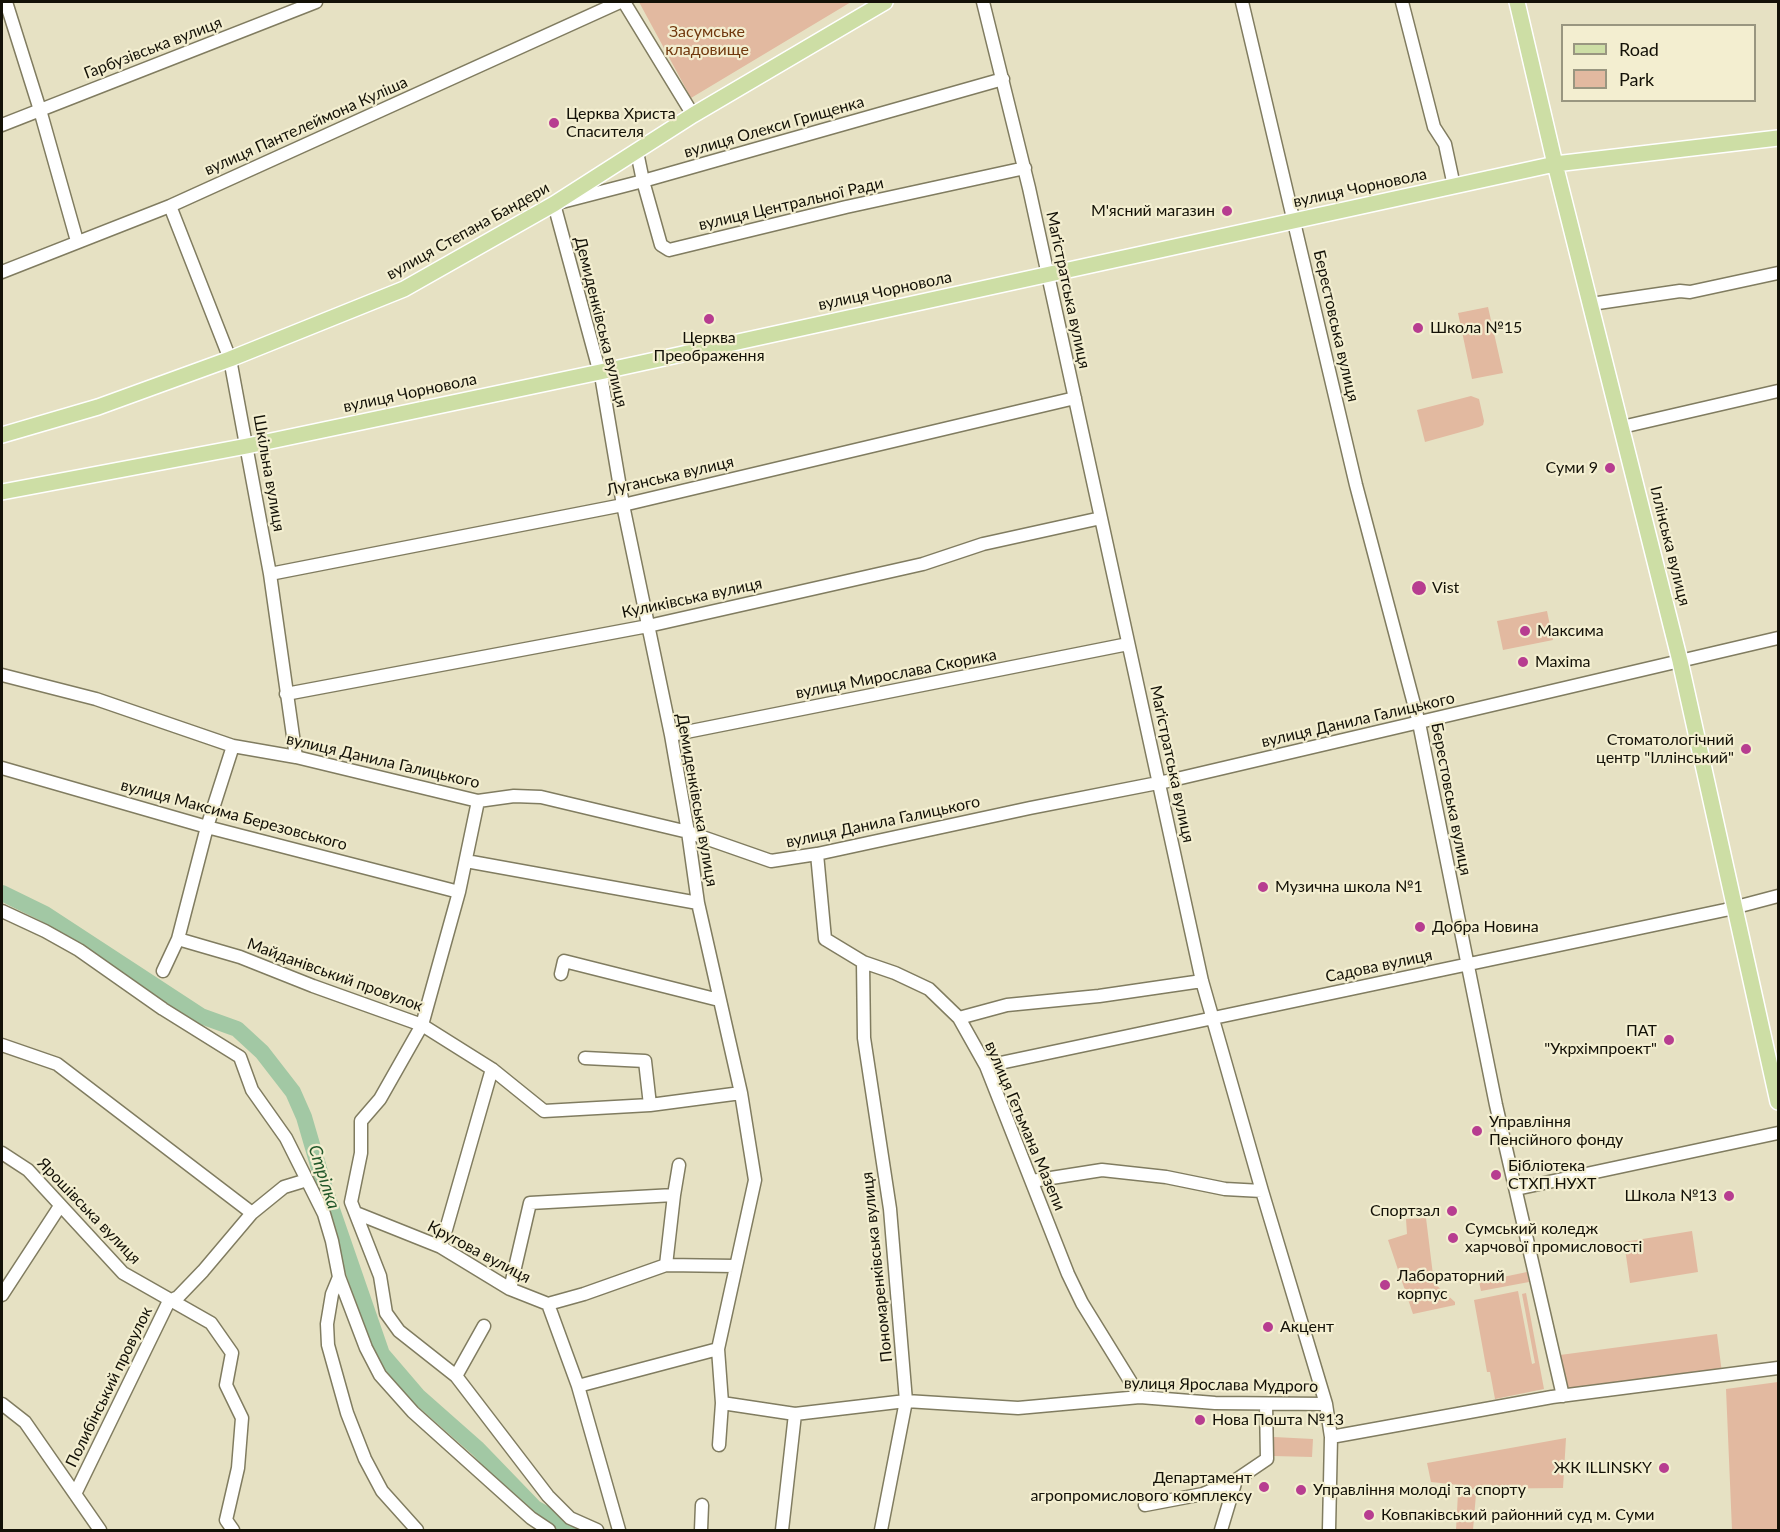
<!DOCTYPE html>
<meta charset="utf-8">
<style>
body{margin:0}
#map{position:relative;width:1780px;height:1532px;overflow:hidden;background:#e6e1c3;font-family:Lato,sans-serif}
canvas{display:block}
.frame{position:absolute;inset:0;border:3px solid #131107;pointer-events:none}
.legend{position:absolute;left:1561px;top:24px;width:195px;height:78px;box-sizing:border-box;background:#f3eed0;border:2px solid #999680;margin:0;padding:8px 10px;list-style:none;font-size:18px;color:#131107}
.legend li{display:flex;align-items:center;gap:12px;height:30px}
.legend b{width:30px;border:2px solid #999680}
</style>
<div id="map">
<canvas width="1780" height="1532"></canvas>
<div class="frame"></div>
<ul class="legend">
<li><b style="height:8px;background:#cddea5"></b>Road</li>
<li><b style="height:16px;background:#e2b9a0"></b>Park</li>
</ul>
</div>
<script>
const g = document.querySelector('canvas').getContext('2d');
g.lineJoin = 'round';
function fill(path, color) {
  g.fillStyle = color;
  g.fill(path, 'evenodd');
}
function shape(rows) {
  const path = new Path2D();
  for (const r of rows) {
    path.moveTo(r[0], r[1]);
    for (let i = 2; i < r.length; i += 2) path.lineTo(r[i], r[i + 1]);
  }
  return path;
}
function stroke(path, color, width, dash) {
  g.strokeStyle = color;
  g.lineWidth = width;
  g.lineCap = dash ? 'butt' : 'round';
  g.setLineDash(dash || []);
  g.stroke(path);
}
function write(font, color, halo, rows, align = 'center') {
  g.font = font + ' Lato,sans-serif';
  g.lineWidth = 4.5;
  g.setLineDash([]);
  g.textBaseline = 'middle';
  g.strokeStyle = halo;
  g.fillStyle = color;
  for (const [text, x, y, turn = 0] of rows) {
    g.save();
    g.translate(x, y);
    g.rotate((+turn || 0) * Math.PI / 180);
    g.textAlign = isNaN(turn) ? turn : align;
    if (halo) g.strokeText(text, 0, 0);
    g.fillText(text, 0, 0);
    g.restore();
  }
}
const green = shape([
 [639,2,851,2,691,98],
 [1488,307,1503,373,1472,379,1458,313],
 [1471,396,1479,399,1484,421,1483,425,1479,427,1425,442,1417,410],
 [1547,611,1553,640,1503,650,1497,621],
 [1426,1218,1434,1283,1455,1302,1455,1305,1413,1314,1388,1240,1407,1234,1406,1219],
 [1692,1231,1698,1272,1630,1283,1624,1242],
 [1527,1272,1529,1282,1481,1291,1479,1282],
 [1518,1291,1532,1364,1535,1363,1522,1294,1526,1293,1544,1389,1495,1399,1490,1372,1487,1372,1474,1300],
 [1717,1334,1722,1373,1568,1391,1560,1355],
 [1778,1382,1778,1529,1732,1530,1726,1389],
 [1274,1437,1313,1439,1312,1457,1273,1456],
 [1566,1438,1563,1488,1459,1489,1459,1485,1431,1482,1427,1463],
 [1458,1493,1476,1494,1473,1530,1456,1530]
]);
const river = shape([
 [2,893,45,914,201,1016,237,1029,262,1052,293,1092,304,1117,325,1189,382,1354,418,1396,478,1449,535,1508,574,1530]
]);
const minor = shape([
 [6,2,40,110,77,241],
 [624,2,693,115],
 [983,2,1029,188,1202,981,1262,1191,1326,1404,1331,1437,1329,1530],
 [1242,2,1356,485,1419,723,1496,1105,1563,1396],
 [1402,2,1434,127,1445,144,1454,186],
 [2,125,316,2],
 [637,152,643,181,661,245,669,250,846,207,1025,168],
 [170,206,230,359,270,574,296,757],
 [2,272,170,206,620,2],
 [1591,304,1680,291,1690,292,1778,273],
 [1622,427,1778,391],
 [270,574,623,505,1075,398],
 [2,675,96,699,233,746,296,757,478,801,514,796,541,797,688,832,771,861,817,854,1030,808,1168,781,1778,638],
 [286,694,648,626,923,564,983,544,1101,518],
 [671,735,1128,644],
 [2,768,207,827,459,892],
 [478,801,459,892,422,1025,380,1099,361,1121,361,1153,351,1202,380,1276,386,1313,399,1331,456,1376,548,1496,570,1518,597,1530],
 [817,854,825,939,863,962,895,973,929,989,959,1018,986,1066,1068,1274,1082,1303,1140,1397],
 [466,861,698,903],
 [2,911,45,931,79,950,163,1009,240,1057,252,1090,286,1138,324,1214,332,1241,339,1277,366,1348,380,1375,413,1412,531,1518,549,1530],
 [178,939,240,957,313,986,422,1025,492,1069,544,1111,650,1105,741,1093],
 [863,962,864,1038,890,1209,906,1401,881,1530],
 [163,971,178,939,207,827,233,746],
 [561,974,564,961,719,1000],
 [959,1018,1007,1005,1099,996,1202,981],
 [2,1045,57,1064,252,1213],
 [585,1058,645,1061,650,1105],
 [986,1066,1725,910,1778,896],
 [2,1153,28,1170,123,1273,211,1323,232,1353,226,1385,242,1418,238,1468,226,1520,233,1530],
 [1032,1181,1102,1170,1166,1177,1225,1189,1262,1191],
 [1516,1189,1778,1133],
 [356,1213,441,1247,510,1289,548,1304,578,1386,619,1530],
 [441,1247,492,1069],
 [666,1265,674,1195,679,1165],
 [339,1277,332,1294,327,1324,328,1345,347,1413,365,1459,382,1491,417,1530],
 [510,1289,530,1203,674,1195],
 [2,1295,60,1206],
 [548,1304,584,1294,666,1265,735,1266],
 [456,1376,484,1326],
 [578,1386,718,1349],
 [722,1403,795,1414,906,1401,1018,1408,1140,1397,1215,1403,1326,1404],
 [2,1404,25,1422,100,1530],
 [1331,1437,1552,1397,1778,1368],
 [719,1445,722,1403,718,1349,755,1180,741,1093,698,903,688,832,671,735,623,505,602,381,554,204,643,181,1003,79],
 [75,1494,169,1301,178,1297,203,1271,252,1213,284,1187,307,1180],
 [1145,1505,1203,1494,1236,1480],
 [701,1530,702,1505],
 [782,1530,795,1414],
 [1221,1530,1236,1480,1267,1459,1266,1404]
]);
const major = shape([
 [1517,2,1555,164,1680,661,1778,1102],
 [2,435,98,407,230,359,404,289,554,204,693,115,885,2],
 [2,492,247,446,600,372,1555,164,1778,138]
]);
const markers = [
 [554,123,6,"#b73d90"],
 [1227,211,6,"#b73d90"],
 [709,319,6,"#b73d90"],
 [1418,328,6,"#b73d90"],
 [1610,468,6,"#b73d90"],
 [1419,588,8,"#b73d90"],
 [1525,631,6,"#b73d90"],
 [1523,662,6,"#b73d90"],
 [1746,749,6,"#b73d90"],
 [1263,887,6,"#b73d90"],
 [1420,927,6,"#b73d90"],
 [1669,1040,6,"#b73d90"],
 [1477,1131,6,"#b73d90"],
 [1496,1175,6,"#b73d90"],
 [1729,1196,6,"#b73d90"],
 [1452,1211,6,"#b73d90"],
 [1453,1238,6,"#b73d90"],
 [1385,1285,6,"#b73d90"],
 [1268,1327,6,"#b73d90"],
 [1200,1420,6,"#b73d90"],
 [1664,1468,6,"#b73d90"],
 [1264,1487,6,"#b73d90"],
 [1301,1490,6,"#b73d90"],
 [1369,1515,6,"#b73d90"]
];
const parkNames = [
 ["Засумське",707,32],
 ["кладовище",707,50]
];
const streetNames = [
 ["Гарбузівська вулиця",153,48,-21],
 ["вулиця Пантелеймона Куліша",306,126,-24],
 ["вулиця Олекси Грищенка",774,127,-16],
 ["вулиця Чорновола",1360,188,-12],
 ["вулиця Центральної Ради",791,204,-13],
 ["вулиця Степана Бандери",468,231,-29],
 ["Маґістратська вулиця",1068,290,78],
 ["вулиця Чорновола",885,291,-12],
 ["Демиденківська вулиця",601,322,76],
 ["Берестовська вулиця",1336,326,77],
 ["вулиця Чорновола",410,393,-12],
 ["Шкільна вулиця",269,473,80],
 ["Луганська вулиця",670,476,-13],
 ["Іллінська вулиця",1670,546,76],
 ["Куликівська вулиця",692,598,-12],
 ["вулиця Мирослава Скорика",896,674,-11],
 ["вулиця Данила Галицького",1358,720,-13],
 ["вулиця Данила Галицького",383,761,13],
 ["Маґістратська вулиця",1172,764,78],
 ["Берестовська вулиця",1451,799,79],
 ["Демиденківська вулиця",697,800,80],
 ["вулиця Максима Березовського",234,815,15],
 ["вулиця Данила Галицького",883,822,-12],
 ["Садова вулиця",1379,966,-12],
 ["Майданівський провулок",335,975,20],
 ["вулиця Гетьмана Мазепи",1025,1126,67],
 ["Ярошівська вулиця",89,1211,46],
 ["Кругова вулиця",479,1252,28],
 ["Пономаренківська вулиця",877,1267,-96],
 ["вулиця Ярослава Мудрого",1221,1385,1],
 ["Полибінський провулок",109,1387,-64]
];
const poiNames = [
 ["Церква Христа",566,114],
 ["Спасителя",566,132],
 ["М'ясний магазин",1215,211,"right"],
 ["Школа №15",1430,328],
 ["Церква",709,338,"center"],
 ["Преображення",709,356,"center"],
 ["Суми 9",1598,468,"right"],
 ["Vist",1432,588],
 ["Максима",1537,631],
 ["Maxima",1535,662],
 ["Стоматологічний",1734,740,"right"],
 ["центр \"Іллінський\"",1734,758,"right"],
 ["Музична школа №1",1275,887],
 ["Добра Новина",1432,927],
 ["ПАТ",1657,1031,"right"],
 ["\"Укрхімпроект\"",1657,1049,"right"],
 ["Управління",1489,1122],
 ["Пенсійного фонду",1489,1140],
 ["Бібліотека",1508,1166],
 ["СТХП НУХТ",1508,1184],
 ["Школа №13",1717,1196,"right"],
 ["Спортзал",1440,1211,"right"],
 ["Сумський коледж",1465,1229],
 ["харчової промисловості",1465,1247],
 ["Лабораторний",1397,1276],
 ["корпус",1397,1294],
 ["Акцент",1280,1327],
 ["Нова Пошта №13",1212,1420],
 ["ЖК ILLINSKY",1652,1468,"right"],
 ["Департамент",1252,1478,"right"],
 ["агропромислового комплексу",1252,1496,"right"],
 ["Управління молоді та спорту",1313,1490],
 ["Ковпаківський районний суд м. Суми",1381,1515]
];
const waterNames = [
 ["Стрілка",324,1177,72]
];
fill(green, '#e2b9a0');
stroke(river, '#a2c8a4', 16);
stroke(minor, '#807c60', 15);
stroke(major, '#fff', 18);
stroke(minor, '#fff', 12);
stroke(major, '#cddea5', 15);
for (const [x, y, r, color] of markers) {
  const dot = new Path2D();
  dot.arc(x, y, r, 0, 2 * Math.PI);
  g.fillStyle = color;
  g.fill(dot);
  stroke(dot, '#f3eed0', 2);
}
write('16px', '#71390e', '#f3eed0', parkNames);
write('16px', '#131107', '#f3eed0', streetNames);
write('16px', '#131107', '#f3eed0', poiNames, 'left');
write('italic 18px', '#22582a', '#f3eed0', waterNames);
</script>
